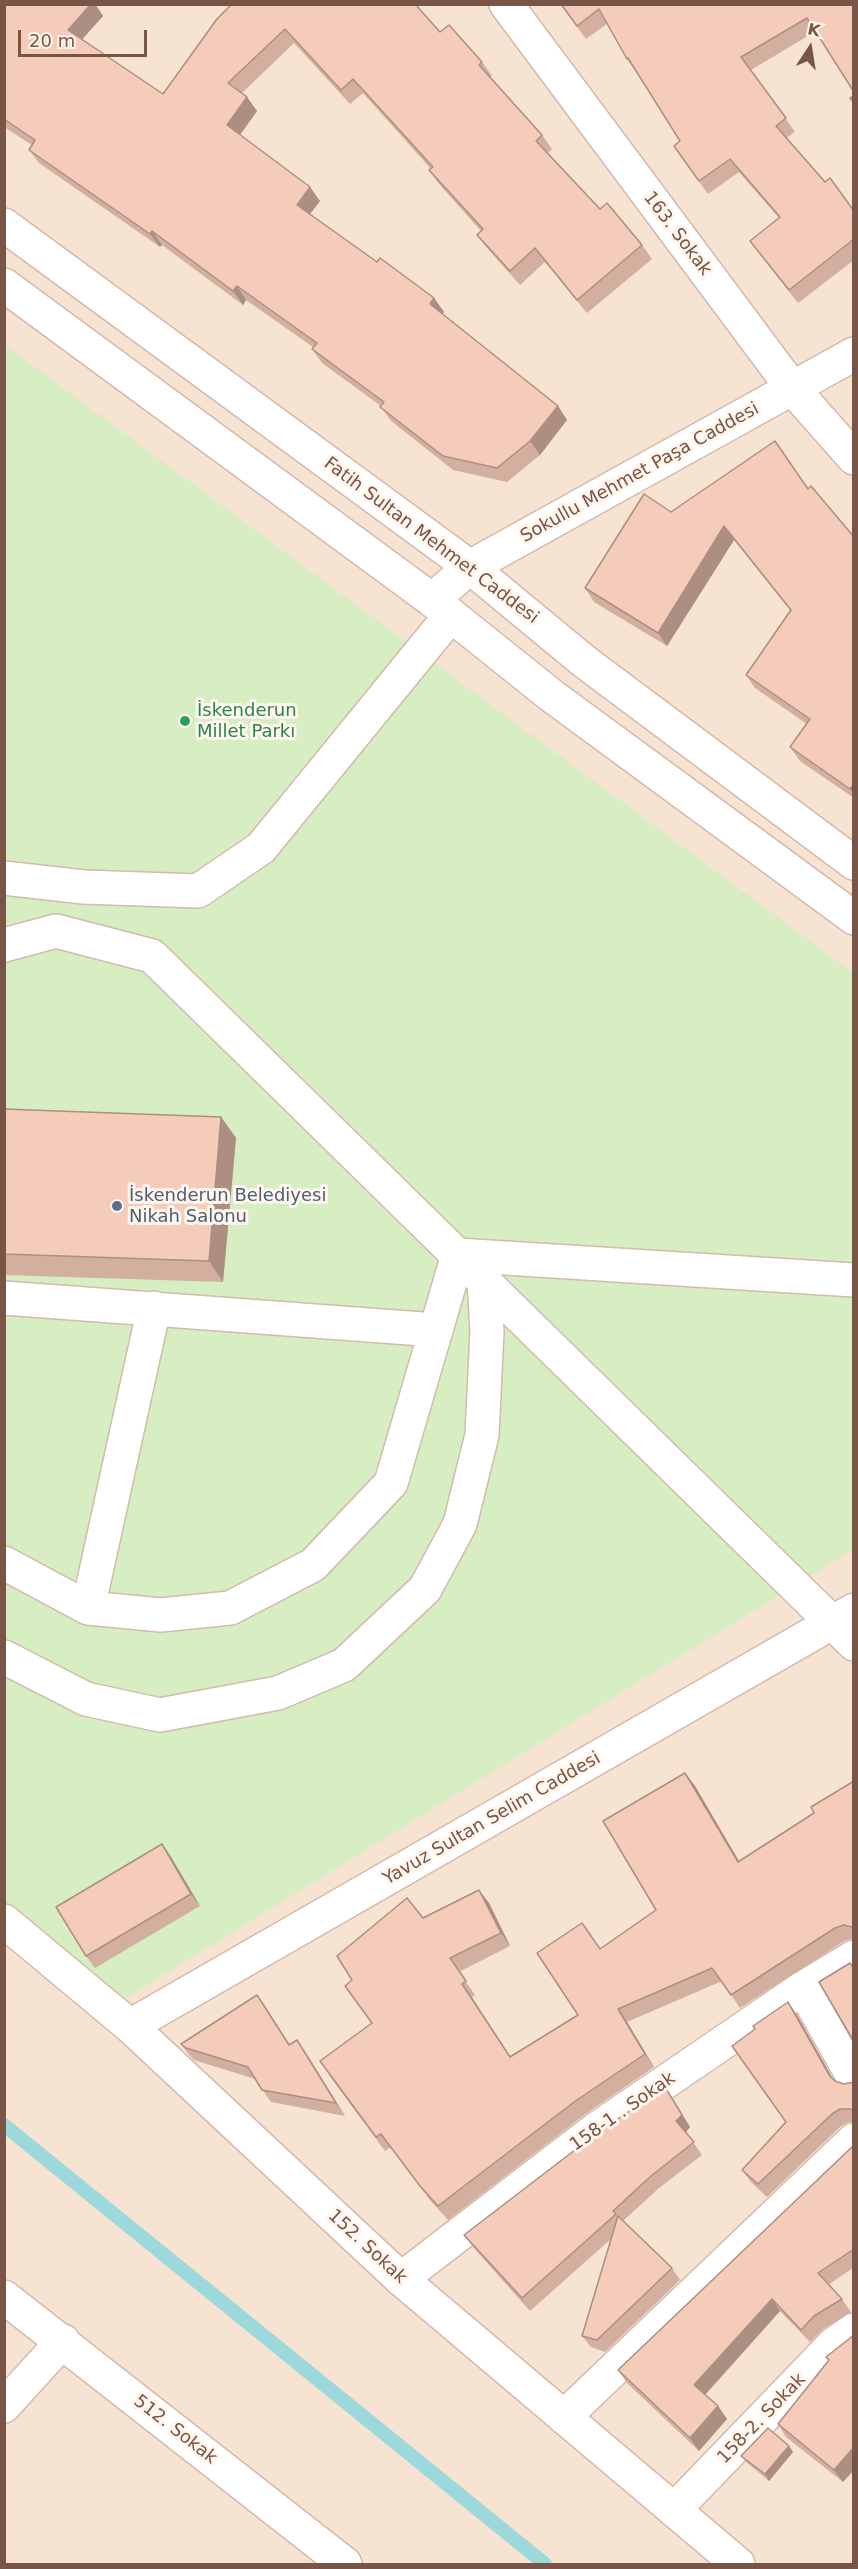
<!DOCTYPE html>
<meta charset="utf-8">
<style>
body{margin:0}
#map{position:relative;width:858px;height:2569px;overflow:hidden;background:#fef2e5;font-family:"DejaVu Sans",sans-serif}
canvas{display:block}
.frame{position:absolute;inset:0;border:6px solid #795548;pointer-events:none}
.north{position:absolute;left:780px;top:18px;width:60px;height:60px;-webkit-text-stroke:4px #fff6ed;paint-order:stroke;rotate:12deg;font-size:16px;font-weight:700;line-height:24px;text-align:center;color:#795548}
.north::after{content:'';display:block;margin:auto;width:21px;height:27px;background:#795548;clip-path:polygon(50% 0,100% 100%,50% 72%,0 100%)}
.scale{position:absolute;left:18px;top:30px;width:129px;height:27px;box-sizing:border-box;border:3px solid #795548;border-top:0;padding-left:8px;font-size:18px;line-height:21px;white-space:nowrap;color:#795548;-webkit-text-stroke:4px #fff6ed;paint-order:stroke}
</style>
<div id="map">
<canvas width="858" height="2569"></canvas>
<div class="frame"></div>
<div class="north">K</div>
<div class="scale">20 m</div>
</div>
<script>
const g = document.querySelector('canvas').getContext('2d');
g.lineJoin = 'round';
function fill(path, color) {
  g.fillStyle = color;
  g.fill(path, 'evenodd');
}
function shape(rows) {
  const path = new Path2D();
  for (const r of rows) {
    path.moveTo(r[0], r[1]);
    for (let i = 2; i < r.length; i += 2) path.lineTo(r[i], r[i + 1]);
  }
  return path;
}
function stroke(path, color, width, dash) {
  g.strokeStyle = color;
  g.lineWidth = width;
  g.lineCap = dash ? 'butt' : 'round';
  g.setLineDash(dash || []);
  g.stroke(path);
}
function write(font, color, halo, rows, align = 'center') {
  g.font = font + ' "DejaVu Sans",sans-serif';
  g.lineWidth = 6;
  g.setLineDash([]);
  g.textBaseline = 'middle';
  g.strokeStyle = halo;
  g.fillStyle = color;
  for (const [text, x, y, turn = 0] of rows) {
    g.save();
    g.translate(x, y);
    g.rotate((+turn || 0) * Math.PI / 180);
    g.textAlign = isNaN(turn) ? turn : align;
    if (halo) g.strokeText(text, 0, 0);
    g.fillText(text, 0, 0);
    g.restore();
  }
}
const residential = shape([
 [5,5,853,5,853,2564,5,2564]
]);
const green = shape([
 [5,345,853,973,854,1549,121,2001,5,1902]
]);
const stream = shape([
 [4,2125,545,2564]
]);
const street = shape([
 [506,4,793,389,854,458],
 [432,600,470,567,854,354],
 [4,878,84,887,198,891,261,848,451,615],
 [4,945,56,931,152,956,854,1644],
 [4,1298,436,1330,458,1255,854,1280],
 [4,1563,88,1608,161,1615,230,1608,313,1565,391,1483,436,1330],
 [88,1608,154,1308],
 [4,1657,86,1699,160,1715,278,1693,344,1665,425,1589,460,1524,482,1435,487,1331,484,1281],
 [803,1988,854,2078],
 [401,2279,595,2130,803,1988,854,1957],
 [4,2406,63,2341],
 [564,2417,854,2140],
 [674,2510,834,2344,854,2330]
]);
const secondary = shape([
 [4,225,470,567,585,662,854,863],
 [4,285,432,600,552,696,854,918],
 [4,1921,130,2026,401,2279,738,2564],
 [130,2026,854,1610],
 [4,2297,345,2564]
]);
const wall = shape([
 [4,4,95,4,103,16,82,39,163,94,232,4,440,32,482,62,492,76,490,77,542,135,552,149,548,153,600,209,642,245,652,259,587,313,545,262,520,285,487,248,477,235,481,231,439,184,429,170,431,169,363,93,350,104,294,43,242,93,257,111,240,135,320,201,310,214,377,262,434,298,444,312,442,314,558,406,567,420,540,455,507,482,453,470,390,420,381,406,322,363,312,349,313,347,246,300,243,305,162,245,160,247,39,163,29,150,32,145,4,127],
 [560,4,854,4,816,31,751,70,795,132,786,138,825,182,854,211,854,260,798,303,750,241,779,218,739,172,708,194,674,146,680,141,637,72,636,72,627,59,607,24,586,39],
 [808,488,854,537,854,798,800,761,790,747,807,724,755,688,746,675,790,610,734,540,667,646,594,602,585,588,671,512],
 [4,1109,221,1117,236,1138,223,1282,4,1275],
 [685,1773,695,1786,739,1861,814,1813,854,1781,854,1938,844,1941,740,2008,722,1981,627,2022,654,2067,584,2115,448,2220,429,2199,391,2147,385,2151,329,2075,372,2023,352,1980,423,1918,489,1903,510,1946,459,1972,475,1995,472,1997,510,2056,578,2015,600,1949,656,1910],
 [162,1844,171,1857,200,1906,95,1968,86,1956],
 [266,2008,290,2045,297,2040,345,2116,271,2102,255,2079,194,2060,190,2056,181,2044],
 [797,2015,833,2079,835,2081,844,2084,854,2082,854,2122,849,2122,841,2126,767,2197,751,2182,742,2170,786,2122],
 [673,2099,690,2127,686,2132,702,2155,659,2188,623,2221,672,2268,680,2280,605,2352,591,2347,582,2336,612,2238,530,2311,473,2247,464,2235],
 [854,2145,854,2267,828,2285,842,2299,851,2312,823,2329,810,2342,780,2311,705,2395,718,2406,727,2419,699,2451,627,2383,618,2370],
 [854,2335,843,2482,786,2437,778,2424,829,2361,826,2357],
 [789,2446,793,2452,769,2481,746,2462,741,2456]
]);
const shadedWall = shape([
 [91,4,95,4,103,16,78,44,68,30],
 [247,97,257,111,237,139,227,125],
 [310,187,320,201,306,219,297,205],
 [152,231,162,245,160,247,150,234],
 [237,286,246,300,243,305,233,291],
 [434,298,444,312,439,318,430,304],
 [558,406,567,420,540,455,530,441],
 [724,526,734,540,667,646,658,633],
 [854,783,854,794,850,789],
 [221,1117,236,1138,223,1282,209,1261],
 [685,1773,695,1786,747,1875,738,1862],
 [162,1844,171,1857,200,1906,191,1894],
 [479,1890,489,1903,510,1946,501,1933],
 [257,1995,266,2008,298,2058,289,2045],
 [788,2002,797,2015,838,2088,829,2075],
 [618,2009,627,2022,654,2067,645,2054],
 [297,2040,306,2053,345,2116,336,2103],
 [665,2087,690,2127,685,2133,676,2121],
 [772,2299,780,2311,703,2397,694,2385],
 [718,2406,727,2419,699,2451,690,2438],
 [789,2446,793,2452,769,2481,765,2474],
 [854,2447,854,2470,843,2482,834,2470]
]);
const building = shape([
 [4,4,91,4,68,30,163,94,217,19,232,4,415,4,440,32,449,25,482,62,479,65,542,135,536,141,600,209,607,203,642,245,577,300,535,248,510,271,477,235,483,229,429,170,433,167,353,79,341,90,285,29,228,83,247,97,227,125,310,187,297,205,377,262,380,258,434,298,430,304,558,406,530,441,497,468,443,456,380,407,384,402,312,349,317,343,237,286,233,291,152,231,150,234,29,150,35,140,4,119,4,4],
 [561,4,854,4,854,92,807,18,741,57,786,118,776,126,825,182,830,178,854,211,854,239,789,290,750,241,780,217,730,159,699,181,674,146,680,141,628,58,627,59,599,9,577,26,561,4],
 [854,96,854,103,850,98,854,96],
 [775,441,808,489,811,486,854,537,854,783,850,789,790,747,810,719,746,675,791,610,724,526,658,633,585,588,644,494,671,512,775,441],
 [4,1109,221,1117,209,1261,4,1254,4,1109],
 [685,1773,738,1862,814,1813,811,1807,854,1781,854,1926,852,1927,844,1925,835,1928,731,1995,712,1968,618,2009,645,2054,574,2102,438,2206,420,2186,381,2134,376,2137,320,2061,372,2023,345,1986,352,1980,337,1956,407,1898,423,1918,479,1890,501,1933,450,1958,466,1981,462,1984,510,2057,578,2015,537,1953,582,1923,600,1949,656,1910,603,1821,685,1773],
 [162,1844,191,1894,86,1956,56,1907,162,1844],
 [850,1963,854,1969,854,2042,819,1982,850,1963],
 [257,1995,289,2045,297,2040,336,2103,262,2090,248,2067,186,2048,181,2044,257,1995],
 [788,2002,829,2075,835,2081,844,2084,854,2082,854,2111,850,2109,840,2109,832,2114,758,2184,742,2170,786,2122,732,2046,755,2029,753,2026,788,2002],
 [665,2087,682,2115,676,2121,694,2142,651,2176,613,2211,616,2214,522,2298,464,2235,597,2133,665,2087],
 [854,2145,854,2249,818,2273,842,2299,814,2316,801,2330,772,2299,694,2385,718,2406,690,2438,618,2370,854,2145],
 [618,2216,672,2268,597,2340,582,2336,618,2216],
 [854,2335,854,2447,834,2470,778,2424,829,2360,826,2357,854,2335],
 [768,2428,789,2446,765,2474,741,2456,768,2428]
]);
const markers = [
 [185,721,6,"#2e9e5b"],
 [117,1206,6,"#5c6f8a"]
];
const streetNames = [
 ["163. Sokak",677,234,53],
 ["Sokullu Mehmet Paşa Caddesi",640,473,-29],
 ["Fatih Sultan Mehmet Caddesi",431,541,37],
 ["Yavuz Sultan Selim Caddesi",492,1819,-30],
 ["158-1 . Sokak",623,2112,-35],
 ["152. Sokak",367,2247,43],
 ["158-2. Sokak",762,2419,-46],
 ["512. Sokak",175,2430,38]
];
const leisureNames = [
 ["İskenderun",197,711],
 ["Millet Parkı",197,732]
];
const serviceNames = [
 ["İskenderun Belediyesi",129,1196],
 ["Nikah Salonu",129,1217]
];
fill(residential, '#f6e3d2');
fill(green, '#d7edc2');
stroke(stream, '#9dd8dc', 14);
stroke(street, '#d3baac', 36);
stroke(secondary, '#d6b9aa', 36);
stroke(street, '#fff', 33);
stroke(secondary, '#fff', 33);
fill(wall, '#d3afa0');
fill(shadedWall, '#ac8f82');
fill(building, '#f5ccba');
stroke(building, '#ac8f82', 1.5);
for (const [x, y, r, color] of markers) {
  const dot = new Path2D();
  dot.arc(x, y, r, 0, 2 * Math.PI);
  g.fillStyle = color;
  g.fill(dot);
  stroke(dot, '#fff6ed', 2);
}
write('18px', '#795548', '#fff6ed', streetNames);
write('18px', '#27864d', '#fff6ed', leisureNames, 'left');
write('18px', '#4e5e75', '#fff6ed', serviceNames, 'left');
</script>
